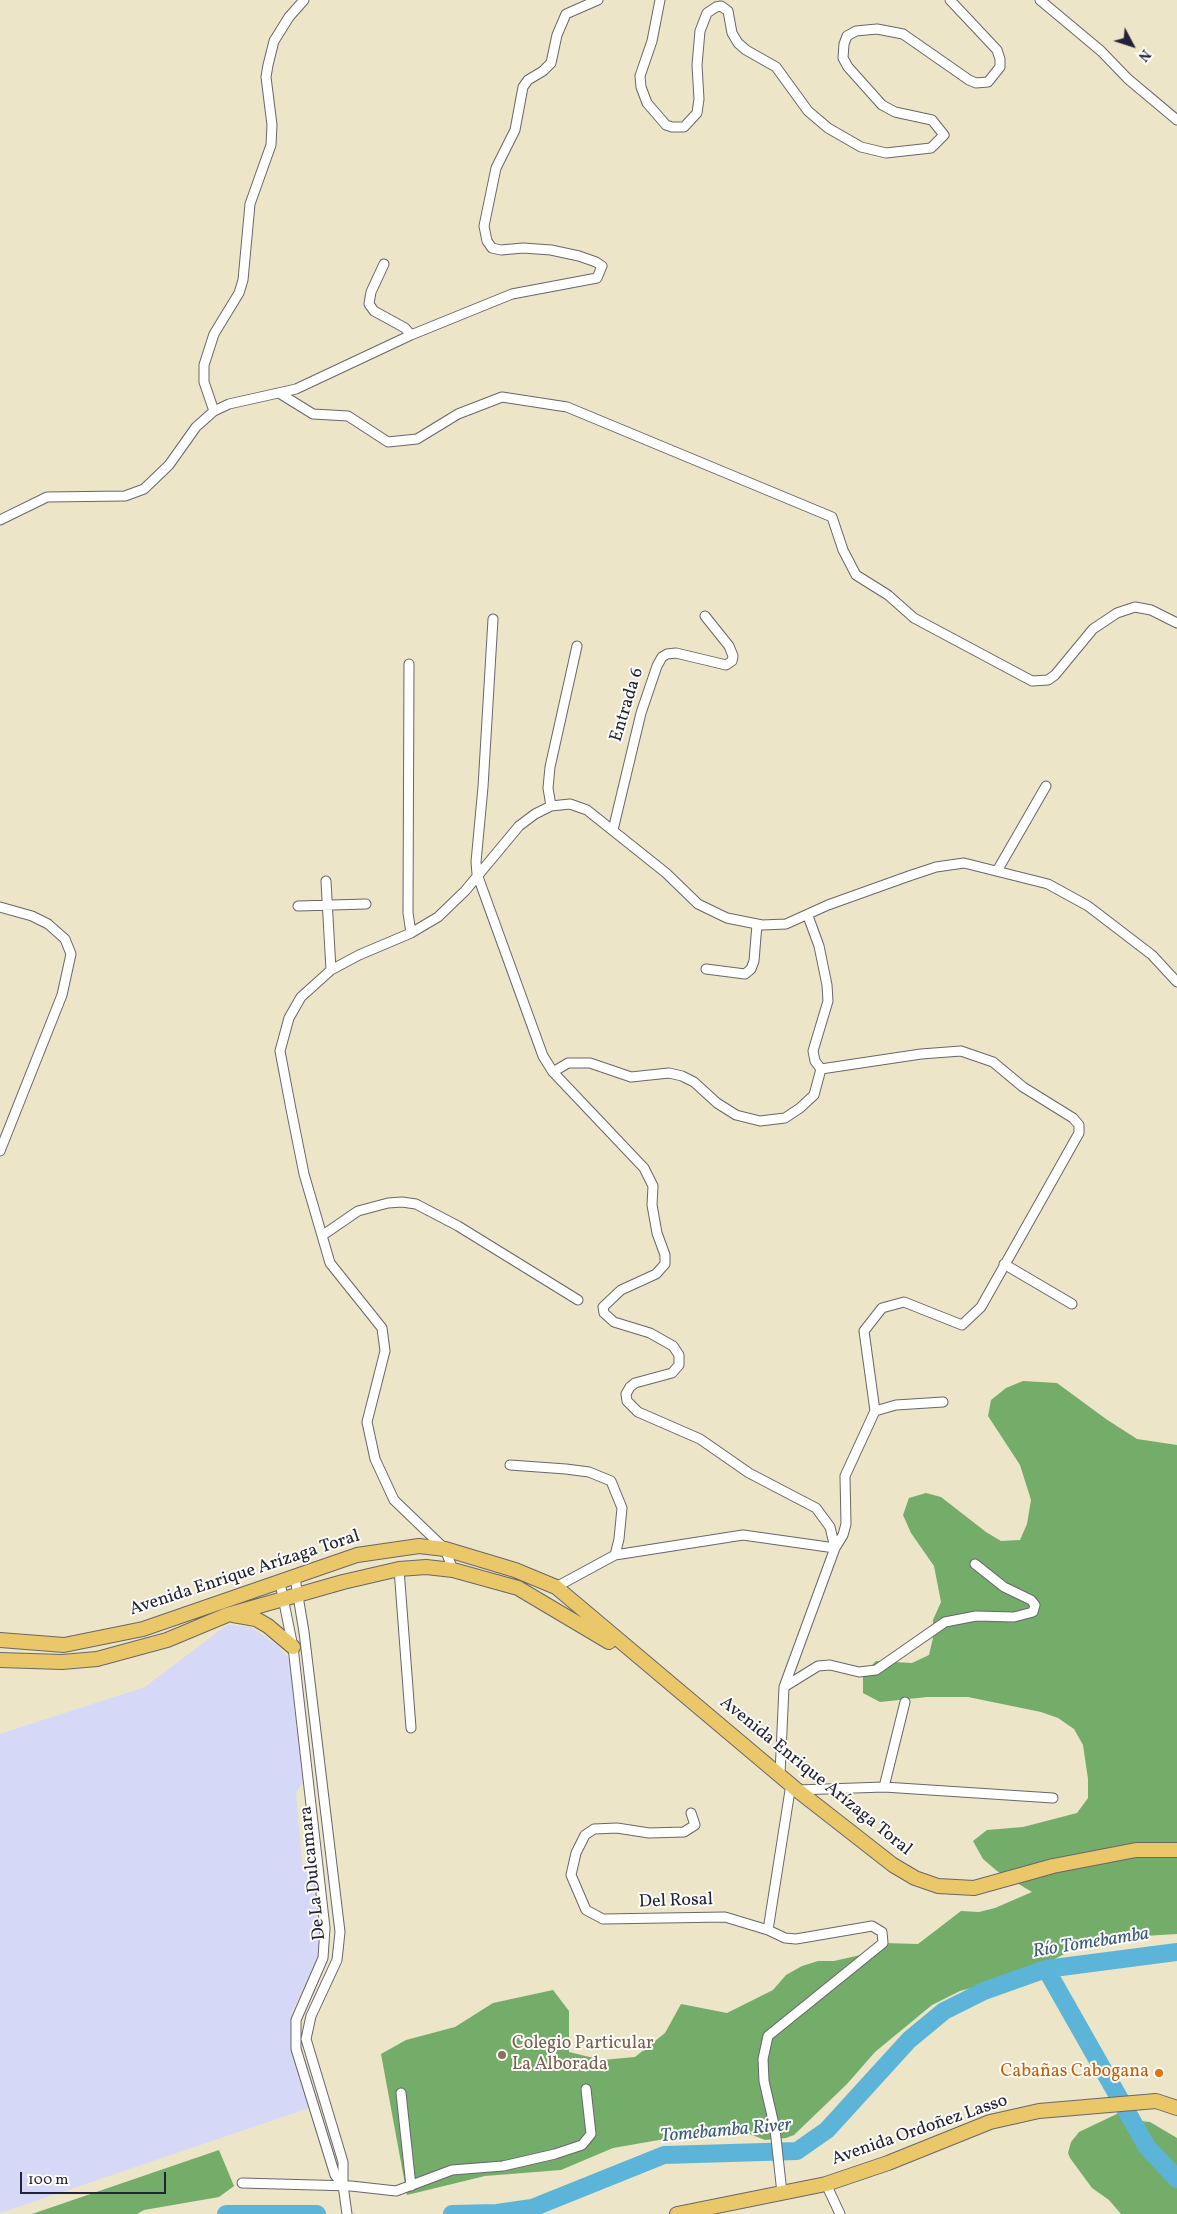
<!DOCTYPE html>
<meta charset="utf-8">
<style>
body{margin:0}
#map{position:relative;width:1177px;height:2214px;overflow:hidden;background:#ece5c7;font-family:Vollkorn,serif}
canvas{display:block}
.north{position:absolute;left:1107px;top:20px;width:50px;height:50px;-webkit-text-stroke:4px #fdfcf7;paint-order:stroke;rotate:130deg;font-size:14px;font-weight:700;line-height:20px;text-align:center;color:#22223b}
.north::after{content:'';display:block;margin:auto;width:18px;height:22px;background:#22223b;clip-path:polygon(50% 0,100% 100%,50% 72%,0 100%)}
.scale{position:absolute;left:20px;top:2172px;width:146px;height:22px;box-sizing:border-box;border:2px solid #22223b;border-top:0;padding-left:6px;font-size:15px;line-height:18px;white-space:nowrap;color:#22223b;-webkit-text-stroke:4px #fdfcf7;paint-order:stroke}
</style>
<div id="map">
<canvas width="1177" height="2214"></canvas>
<div class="north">N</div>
<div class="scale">100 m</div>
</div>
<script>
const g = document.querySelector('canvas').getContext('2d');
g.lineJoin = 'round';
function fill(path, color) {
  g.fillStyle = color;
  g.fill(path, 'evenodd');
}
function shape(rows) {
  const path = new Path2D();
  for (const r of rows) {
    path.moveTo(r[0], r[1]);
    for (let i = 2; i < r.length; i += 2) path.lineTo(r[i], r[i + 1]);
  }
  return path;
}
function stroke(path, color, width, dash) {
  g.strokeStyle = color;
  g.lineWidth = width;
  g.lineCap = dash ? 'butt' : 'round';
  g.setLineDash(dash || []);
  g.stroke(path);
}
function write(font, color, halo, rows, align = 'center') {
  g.font = font + ' Vollkorn,serif';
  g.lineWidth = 4;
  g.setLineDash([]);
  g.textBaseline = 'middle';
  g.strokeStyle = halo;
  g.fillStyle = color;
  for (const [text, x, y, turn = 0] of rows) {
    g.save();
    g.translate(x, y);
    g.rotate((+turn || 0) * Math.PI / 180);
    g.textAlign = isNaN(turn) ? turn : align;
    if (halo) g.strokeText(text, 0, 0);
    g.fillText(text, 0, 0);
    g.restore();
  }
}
const built = shape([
 [227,1625,250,1627,277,1645,290,1660,308,1777,296,1792,302,1863,316,1875,321,1934,320,1955,292,2012,293,2054,309,2108,0,2213,0,1734,145,1687]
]);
const forest = shape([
 [1023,1381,1057,1383,1106,1419,1137,1439,1177,1445,1177,1934,1127,1937,1109,1942,1086,1943,1029,1972,960,1991,932,2005,875,2052,847,2084,794,2135,786,2138,765,2140,747,2133,682,2136,613,2148,561,2170,485,2176,407,2195,381,2054,406,2040,455,2027,493,2003,553,1990,569,2011,569,2052,602,2060,635,2057,665,2033,681,2004,727,2013,773,1990,786,1975,802,1966,818,1961,834,1961,874,1952,883,1943,918,1944,961,1911,979,1912,995,1908,1032,1892,997,1871,983,1859,973,1841,987,1830,1023,1827,1077,1813,1088,1798,1088,1779,1083,1745,1074,1729,1058,1718,1041,1712,968,1697,927,1697,880,1702,863,1693,863,1674,876,1661,912,1663,929,1655,933,1638,933,1620,941,1602,934,1566,911,1533,903,1515,909,1498,926,1493,941,1497,986,1532,1001,1541,1020,1540,1027,1524,1031,1500,1020,1465,988,1416,991,1400,1006,1388],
 [1121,2112,1141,2121,1150,2122,1177,2138,1177,2214,1121,2214,1109,2200,1092,2188,1070,2158,1068,2153,1071,2142,1079,2132],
 [219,2150,234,2186,219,2197,144,2210,137,2214,32,2214]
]);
const river = shape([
 [1046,1969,1147,2147,1177,2179],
 [226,2214,317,2214],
 [452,2214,497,2213,532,2208,664,2155,797,2151,827,2130,909,2040,944,2011,984,1991,1046,1969,1177,1952]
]);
const street = shape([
 [660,0,652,41,640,76,641,87,647,103,666,125,672,127,684,127,697,113,699,99,697,65,700,31,707,13,716,7,721,6,728,11,732,33,738,43,746,50,776,67,808,111,828,128,861,147,886,153,931,148,944,135,932,120,895,112,882,105,848,67,843,58,844,44,847,36,856,31,877,29,903,34,969,80,976,83,988,82,1000,67,1000,59,997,50,950,0],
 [1040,0,1101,51,1128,79,1177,120],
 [384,264,371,292,369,304,374,311,405,328,411,335],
 [279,393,313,414,348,416,388,442,417,439,458,414,502,397,567,407,832,517,843,550,856,575,888,595,914,618,1032,681,1048,680,1055,675,1093,629,1117,613,1135,607,1151,610,1177,623],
 [214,411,204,382,204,365,214,334,239,293,243,280,250,204,271,145,272,125,266,77,268,65,274,41,289,17,304,0],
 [0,520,47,497,125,496,144,489,169,465,196,427,214,411,229,404,296,389,411,335,512,294,597,278,602,266,596,262,579,256,551,250,523,248,501,250,492,248,487,241,484,226,496,168,515,130,523,87,528,80,543,71,551,63,557,35,566,14,598,0],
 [493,619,483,787,476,862,477,874,543,1056,553,1072,644,1168,653,1186,652,1205,657,1233,665,1255,665,1264,656,1274,621,1290,603,1307,604,1313,614,1322,650,1333,673,1346,679,1355,679,1365,672,1373,635,1383,630,1387,626,1394,627,1401,638,1412,700,1439,749,1473,816,1508,830,1527,835,1548,743,1535,615,1555,556,1587],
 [409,664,408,913,411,933],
 [551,806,548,788,550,767,577,646],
 [613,830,641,713,657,666,662,657,667,654,676,653,726,665,732,661,733,656,729,646,705,616],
 [997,871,1046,786],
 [326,881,331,970],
 [298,906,366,904],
 [0,907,32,916,48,924,65,939,71,954,62,995,0,1151],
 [808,916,819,946,827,985,828,1001,813,1051,815,1061,821,1069],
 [706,969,745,974,751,969,754,961,757,924],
 [553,1072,568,1063,590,1063,631,1077,669,1073,682,1076,694,1082,717,1103,736,1115,760,1121,785,1118,800,1108,814,1095,821,1069,921,1054,961,1051,993,1062,1023,1087,1073,1118,1079,1125,1079,1133,981,1307,962,1325,904,1302,882,1308,864,1331,875,1411],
 [323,1235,358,1211,388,1203,402,1202,416,1204,458,1226,578,1300],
 [1004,1264,1072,1304],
 [510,1465,566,1469,589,1472,611,1481,622,1508,619,1539,615,1555],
 [399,1569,411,1728],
 [453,1570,445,1549,394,1500,375,1459,367,1422,385,1351,382,1328,330,1263,304,1174,291,1109,280,1051,289,1018,301,997,331,970,359,955,411,933,438,917,465,891,519,826,535,814,551,806,570,804,587,810,666,873,698,904,727,918,762,925,786,924,828,905,909,876,936,867,964,863,1048,884,1088,906,1152,955,1177,982],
 [295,1578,304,1632,340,1932,337,1960,311,2016,306,2039,343,2162,343,2185,347,2214],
 [280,1583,293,1647,325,1928,323,1958,296,2020,296,2049,335,2175,343,2185],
 [784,1687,818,1666,830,1665,859,1672,876,1670,945,1622,976,1616,1014,1617,1033,1612,1035,1605,1031,1600,1004,1587,975,1564],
 [780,1774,784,1687,835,1548,843,1535,846,1524,845,1476,875,1411,896,1405,943,1402],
 [884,1787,905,1702],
 [797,1790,884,1787,1053,1798],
 [691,1813,695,1825,684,1832,649,1833,617,1828,594,1829,585,1835,576,1853,571,1875,586,1910,603,1919,725,1917,768,1930],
 [401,2093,411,2186],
 [242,2183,351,2186,396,2191,452,2170,503,2166,555,2154,582,2145,591,2134,586,2089],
 [826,2184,840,2214],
 [782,2193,775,2129,764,2081,763,2059,768,2036,883,1943,882,1932,872,1926,796,1939,785,1938,768,1930,791,1784]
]);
const primary = shape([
 [233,1615,256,1619,268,1626,293,1647],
 [0,1640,64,1645,143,1629,357,1555,419,1546,445,1549,515,1570,556,1587,797,1790,893,1865,915,1878,938,1886,974,1888,1053,1866,1136,1850,1177,1850],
 [0,1660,62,1662,97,1659,167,1640,227,1615,343,1582,399,1569,426,1567,453,1570,518,1588,609,1642],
 [677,2214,826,2184,888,2163,990,2122,1039,2111,1156,2101,1177,2108]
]);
const markers = [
 [502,2055,5,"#8d6e63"],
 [1159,2073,5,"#e8710a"]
];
const streetNames = [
 ["Entrada 6",628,705,-73],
 ["Avenida Enrique Arízaga Toral",245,1574,-18],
 ["Avenida Enrique Arízaga Toral",815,1777,39],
 ["De La Dulcamara",314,1873,-96],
 ["Del Rosal",676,1902,-2],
 ["Avenida Ordoñez Lasso",920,2131,-19]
];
const educationNames = [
 ["Colegio Particular",512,2045],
 ["La Alborada",512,2066]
];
const foodNames = [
 ["Cabañas Cabogana",1149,2073]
];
const waterNames = [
 ["Río Tomebamba",1091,1944,-9],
 ["Tomebamba River",726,2132,-5]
];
fill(built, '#d6d8f8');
fill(forest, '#74ac6a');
stroke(river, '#5cb5d9', 18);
stroke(street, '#69666c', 11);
stroke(primary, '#69666c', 16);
stroke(street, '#fff', 9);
stroke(primary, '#eac769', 14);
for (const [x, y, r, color] of markers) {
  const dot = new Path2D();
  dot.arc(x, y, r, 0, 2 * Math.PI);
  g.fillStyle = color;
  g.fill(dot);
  stroke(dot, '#fdfcf7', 2);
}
write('18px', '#22223b', '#fdfcf7', streetNames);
write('18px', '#785e54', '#fdfcf7', educationNames, 'left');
write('18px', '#c56008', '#fdfcf7', foodNames, 'right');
write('italic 19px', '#395d7a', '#fdfcf7', waterNames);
</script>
